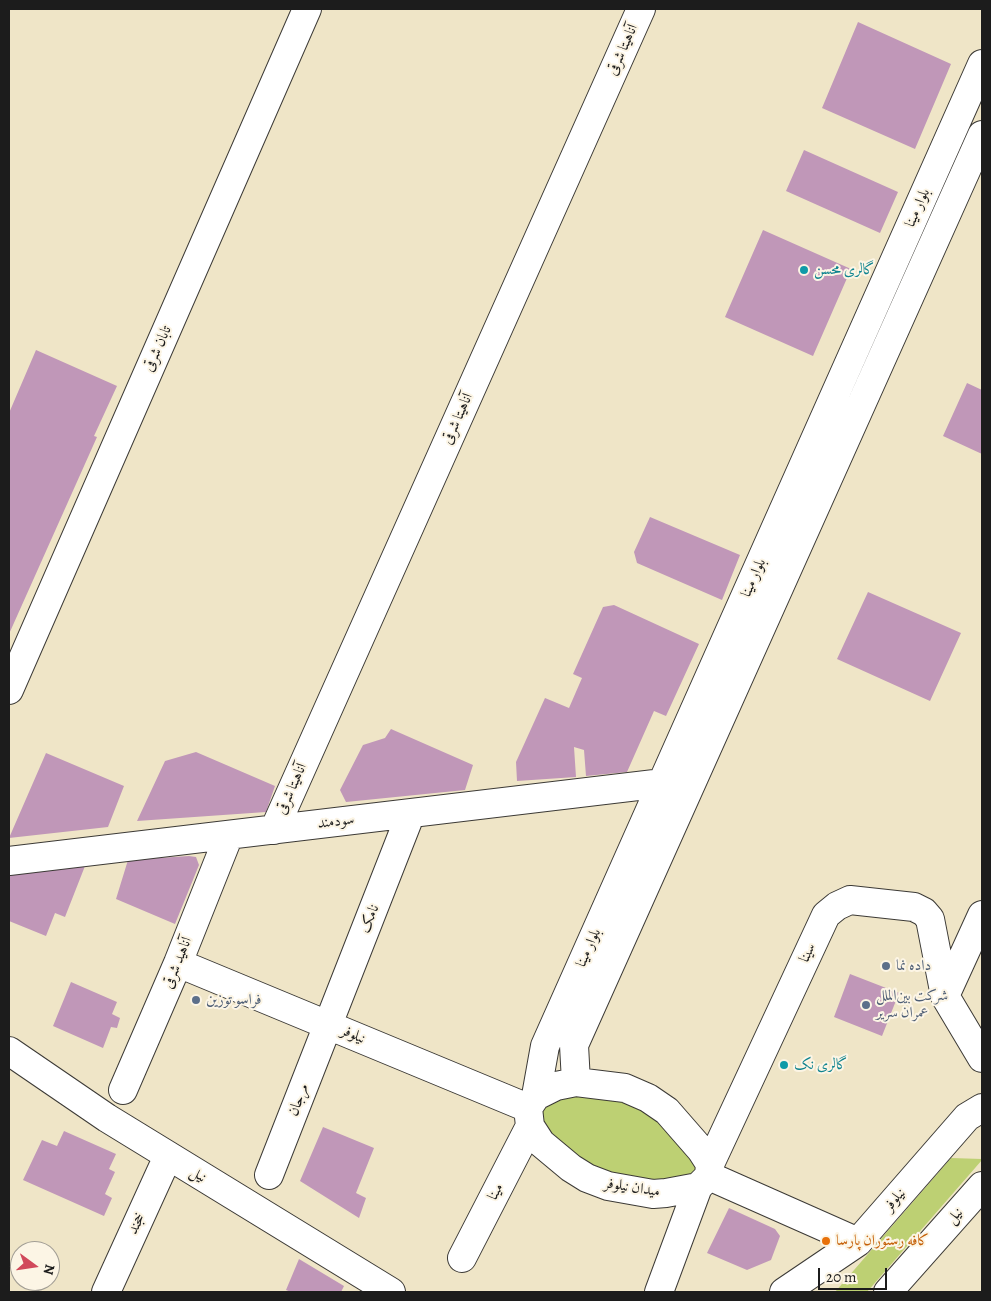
<!DOCTYPE html>
<meta charset="utf-8">
<style>
body{margin:0}
#map{position:relative;width:991px;height:1301px;overflow:hidden;background:#efe5c7;font-family:Alegreya,serif}
canvas{display:block}
.frame{position:absolute;inset:0;border:10px solid #1c1c1c;pointer-events:none}
.north{position:absolute;left:10px;top:1241px;width:50px;height:50px;box-sizing:border-box;background:#fcf5e5;border:1px solid #a29e95;border-radius:50%;rotate:104deg;font-size:14px;font-weight:700;line-height:20px;text-align:center;color:#1c1c1c}
.north::after{content:'';display:block;margin:auto;width:18px;height:22px;background:#d1495b;clip-path:polygon(50% 0,100% 100%,50% 72%,0 100%)}
.scale{position:absolute;left:818px;top:1268px;width:69px;height:22px;box-sizing:border-box;border:2px solid #1c1c1c;border-top:0;padding-left:6px;font-size:15px;line-height:18px;white-space:nowrap;color:#1c1c1c;-webkit-text-stroke:4px #fcf5e5;paint-order:stroke}
</style>
<div id="map">
<canvas width="991" height="1301"></canvas>
<div class="frame"></div>
<div class="north">N</div>
<div class="scale">20 m</div>
</div>
<script>
const g = document.querySelector('canvas').getContext('2d');
g.lineJoin = 'round';
function fill(path, color) {
  g.fillStyle = color;
  g.fill(path, 'evenodd');
}
function shape(rows) {
  const path = new Path2D();
  for (const r of rows) {
    path.moveTo(r[0], r[1]);
    for (let i = 2; i < r.length; i += 2) path.lineTo(r[i], r[i + 1]);
  }
  return path;
}
function stroke(path, color, width, dash) {
  g.strokeStyle = color;
  g.lineWidth = width;
  g.lineCap = dash ? 'butt' : 'round';
  g.setLineDash(dash || []);
  g.stroke(path);
}
function write(font, color, halo, rows, align = 'center') {
  g.font = font + ' Alegreya,Amiri,serif';
  g.lineWidth = 4;
  g.setLineDash([]);
  g.textBaseline = 'middle';
  g.strokeStyle = halo;
  g.fillStyle = color;
  for (const [text, x, y, turn = 0] of rows) {
    g.save();
    g.translate(x, y);
    g.rotate((+turn || 0) * Math.PI / 180);
    g.textAlign = isNaN(turn) ? turn : align;
    if (halo) g.strokeText(text, 0, 0);
    g.fillText(text, 0, 0);
    g.restore();
  }
}
const green = shape([
 [563,1092,645,1105,702,1168,697,1179,617,1184,547,1140,538,1104],
 [951,1158,982,1159,982,1160,867,1292,835,1292]
]);
const building = shape([
 [858,22,951,64,915,149,822,108],
 [804,150,898,192,880,233,786,191],
 [763,230,851,269,813,356,725,317],
 [36,350,117,386,94,436,97,437,9,634,9,413],
 [967,383,982,390,982,454,943,436],
 [650,517,740,555,722,600,637,563,634,552],
 [868,592,961,633,930,701,837,659],
 [614,605,699,644,666,716,654,711,627,772,586,776,584,750,574,747,576,777,517,781,516,762,545,698,569,708,582,678,573,674,603,607],
 [391,729,473,765,465,790,346,802,340,790,363,745,385,738],
 [196,752,275,786,266,812,137,821,165,761],
 [46,753,124,786,108,827,9,838],
 [189,856,196,857,199,865,175,924,116,899,128,860],
 [85,866,65,917,55,913,46,936,9,921,9,873],
 [850,974,899,993,882,1036,834,1017],
 [71,982,117,1002,112,1014,120,1018,117,1028,111,1027,103,1048,53,1026],
 [323,1127,374,1148,356,1193,366,1198,359,1218,300,1181],
 [64,1131,116,1154,109,1169,115,1172,105,1194,112,1198,104,1216,23,1180,42,1140,57,1146],
 [729,1208,775,1229,780,1236,771,1260,747,1270,707,1253],
 [299,1259,344,1286,341,1292,291,1292,286,1290]
]);
const minor = shape([
 [9,690,307,9],
 [274,830,641,9],
 [9,861,663,783],
 [178,963,528,1108],
 [945,996,982,915],
 [9,1051,107,1118,391,1292],
 [576,1082,574,1045,982,135],
 [576,1082,625,1088,648,1098,667,1111,701,1150,710,1164,709,1176,698,1187,666,1193,653,1194,608,1186,587,1178,571,1168,541,1143,530,1126,528,1108,536,1096,556,1086,576,1082],
 [123,1090,178,963,229,835],
 [536,1096,545,1046,982,64],
 [710,1164,826,915,837,906,850,900,914,907,924,912,930,919,945,996,982,1058],
 [269,1175,411,813],
 [709,1176,858,1242,967,1117,982,1108],
 [462,1258,530,1126],
 [106,1292,168,1156],
 [659,1292,698,1187],
 [784,1292,858,1242],
 [888,1292,982,1186]
]);
const markers = [
 [804,270,5,"#0f9aa8"],
 [886,966,5,"#5c6f8a"],
 [196,1000,5,"#5c6f8a"],
 [866,1005,5,"#5c6f8a"],
 [784,1065,5,"#0f9aa8"],
 [826,1241,5,"#e8710a"]
];
const streetNames = [
 ["آناهیتا شرقی",623,50,-66],
 ["بلوار مینا",918,208,-66],
 ["تابان شرقی",158,349,-66],
 ["آناهیتا شرقی",458,419,-66],
 ["بلوار مینا",754,578,-66],
 ["آناهیتا شرقی",292,789,-66],
 ["سودمند",336,822,-7],
 ["نامک",370,919,-68],
 ["بلوار مینا",589,948,-66],
 ["سینا",808,953,-65],
 ["آناهید شرقی",178,963,-68],
 ["نیلوفر",353,1035,23],
 ["مرجان",299,1100,-69],
 ["نیل",198,1175,31],
 ["میدان نیلوفر",632,1188,9],
 ["مینا",496,1192,-63],
 ["نیلوفر",895,1200,-49],
 ["نیل",955,1216,-48],
 ["خجند",137,1224,-65]
];
const cultureNames = [
 ["گالری محسن",814,270],
 ["گالری نک",794,1065]
];
const serviceNames = [
 ["داده نما",896,966],
 ["شرکت بین‌الملل",876,996],
 ["عمران سریر",876,1013],
 ["فراسو توزین",206,1000]
];
const foodNames = [
 ["کافه رستوران پارسا",836,1241]
];
fill(green, '#bdd073');
fill(building, '#c097b8');
stroke(minor, '#3c3a36', 30);
stroke(minor, '#fff', 28);
for (const [x, y, r, color] of markers) {
  const dot = new Path2D();
  dot.arc(x, y, r, 0, 2 * Math.PI);
  g.fillStyle = color;
  g.fill(dot);
  stroke(dot, '#fcf5e5', 2);
}
write('15px', '#1c1c1c', '#fcf5e5', streetNames);
write('15px', '#0d838f', '#fcf5e5', cultureNames, 'left');
write('15px', '#4e5e75', '#fcf5e5', serviceNames, 'left');
write('15px', '#c56008', '#fcf5e5', foodNames, 'left');
</script>
